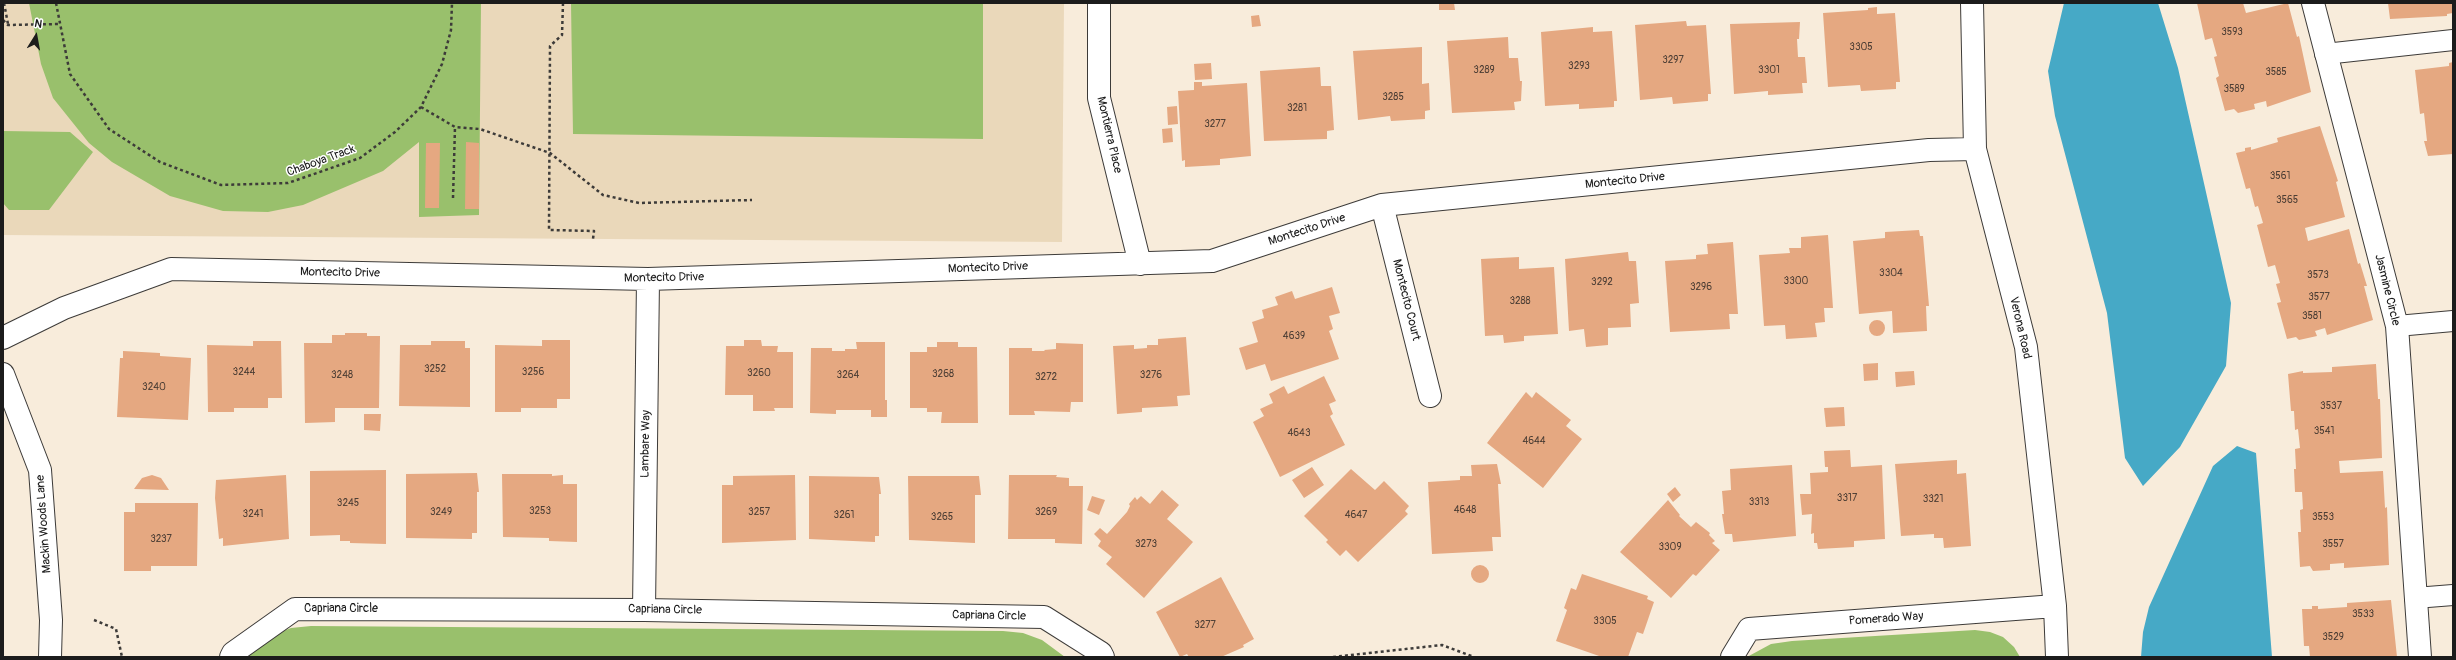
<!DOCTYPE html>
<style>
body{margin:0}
#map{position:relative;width:2456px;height:660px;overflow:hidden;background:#f8ecdb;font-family:Pangolin,sans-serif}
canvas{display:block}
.frame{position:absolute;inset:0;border:4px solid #1c1c1c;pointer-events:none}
.north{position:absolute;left:16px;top:16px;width:40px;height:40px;-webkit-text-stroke:3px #fff;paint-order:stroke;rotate:11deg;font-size:11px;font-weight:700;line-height:16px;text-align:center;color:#1c1c1c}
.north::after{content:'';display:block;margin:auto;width:14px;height:18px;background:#1c1c1c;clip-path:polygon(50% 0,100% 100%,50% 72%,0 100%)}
</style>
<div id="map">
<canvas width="2456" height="660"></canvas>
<div class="frame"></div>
<div class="north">N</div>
</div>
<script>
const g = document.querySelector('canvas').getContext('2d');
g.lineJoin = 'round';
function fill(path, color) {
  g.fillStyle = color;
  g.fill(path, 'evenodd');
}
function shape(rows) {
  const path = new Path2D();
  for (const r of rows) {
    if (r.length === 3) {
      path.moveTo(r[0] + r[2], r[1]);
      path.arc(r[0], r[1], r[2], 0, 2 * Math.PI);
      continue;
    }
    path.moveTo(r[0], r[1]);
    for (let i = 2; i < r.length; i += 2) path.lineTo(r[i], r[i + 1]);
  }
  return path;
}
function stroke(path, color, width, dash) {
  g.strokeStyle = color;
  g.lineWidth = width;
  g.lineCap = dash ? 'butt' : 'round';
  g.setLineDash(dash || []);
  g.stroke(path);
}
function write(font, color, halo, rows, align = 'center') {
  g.font = font + ' Pangolin,sans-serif';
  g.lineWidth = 3;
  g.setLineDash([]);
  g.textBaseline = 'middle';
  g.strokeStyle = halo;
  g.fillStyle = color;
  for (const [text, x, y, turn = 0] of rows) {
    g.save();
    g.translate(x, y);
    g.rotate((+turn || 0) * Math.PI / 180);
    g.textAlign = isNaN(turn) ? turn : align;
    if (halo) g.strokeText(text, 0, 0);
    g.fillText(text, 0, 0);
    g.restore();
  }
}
const built = shape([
 [3,3,1064,3,1062,242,3,235]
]);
const green = shape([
 [29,3,481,3,479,215,419,217,419,142,383,171,303,205,268,212,223,211,170,196,112,162,89,143,53,98,41,64],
 [571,3,983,3,983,139,573,134],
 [3,131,70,132,93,152,49,210,9,210,3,203],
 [311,626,1003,631,1023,633,1042,640,1065,657,243,657,273,635,291,628],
 [1975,630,1990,632,2003,637,2014,647,2020,657,1747,657,1771,644,1792,641]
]);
const water = shape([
 [2064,3,2158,3,2178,68,2231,303,2226,366,2180,447,2143,486,2125,458,2107,313,2055,116,2048,71],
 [2237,446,2256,453,2272,657,2141,657,2143,632,2149,607,2213,466]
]);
const building = shape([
 [1439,3,1454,3,1455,10,1439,10],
 [2197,3,2243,3,2246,13,2288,3,2297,37,2299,36,2311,92,2267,107,2266,101,2254,104,2255,109,2238,113,2234,109,2225,111,2216,78,2219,76,2214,57,2217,56,2212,38,2205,40],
 [2388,3,2453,3,2453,13,2447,14,2447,16,2390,19],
 [1877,7,1877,14,1895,13,1900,82,1896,82,1896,89,1861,91,1860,85,1828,87,1823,13,1868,10,1868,8],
 [1259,15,1261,26,1252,27,1251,16],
 [1686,21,1687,26,1706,25,1711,94,1708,94,1708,101,1673,104,1672,97,1640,100,1635,25],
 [1800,22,1799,39,1797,39,1798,57,1805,57,1807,83,1802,83,1803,93,1768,95,1768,91,1734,94,1730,24],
 [1593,27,1593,32,1612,31,1617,101,1614,101,1614,107,1579,109,1579,104,1545,106,1541,32],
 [1508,37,1509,58,1518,58,1520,81,1522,81,1521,101,1514,102,1515,110,1452,113,1447,41],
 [1422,47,1422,84,1429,83,1430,110,1425,111,1425,119,1391,121,1390,116,1358,120,1353,51],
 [2453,62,2453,154,2428,156,2424,141,2427,141,2424,113,2420,114,2415,70,2449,66,2449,63],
 [1211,63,1212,79,1195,80,1194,64],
 [1320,67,1321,86,1331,86,1334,130,1327,131,1327,139,1264,141,1260,71],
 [1194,82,1202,82,1202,86,1247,83,1251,156,1220,159,1220,165,1185,167,1185,160,1182,161,1178,91,1194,90],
 [1177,106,1178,124,1168,125,1167,107],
 [2320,126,2338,181,2336,182,2345,217,2305,228,2308,241,2349,229,2358,264,2360,263,2367,286,2364,286,2373,320,2327,335,2325,328,2315,331,2317,336,2299,340,2296,337,2287,339,2277,303,2281,302,2276,284,2280,283,2275,265,2268,267,2257,225,2263,223,2258,206,2255,207,2250,188,2246,189,2236,153,2245,151,2245,148,2251,147,2251,150,2278,142,2277,138],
 [1172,128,1173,142,1163,143,1162,129],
 [466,142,479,143,479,209,465,209],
 [426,143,440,143,439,208,425,208],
 [1919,230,1920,236,1923,236,1929,306,1926,306,1927,331,1893,333,1892,311,1859,314,1853,241,1885,238,1885,232],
 [1828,235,1833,308,1824,308,1825,322,1815,323,1817,337,1786,339,1785,325,1764,326,1759,255,1790,253,1789,248,1801,248,1801,237],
 [1733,242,1738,314,1729,314,1730,329,1670,332,1665,261,1696,259,1696,255,1708,254,1707,244],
 [1628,252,1629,261,1636,261,1639,303,1630,304,1631,327,1608,328,1608,345,1586,347,1584,329,1569,331,1565,259],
 [1519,257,1519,269,1554,267,1558,334,1524,336,1524,341,1504,343,1503,335,1485,336,1481,259],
 [1332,287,1340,313,1329,316,1333,329,1329,331,1339,359,1271,381,1265,364,1246,370,1239,348,1258,342,1252,322,1264,318,1262,310,1278,305,1275,297,1292,291,1295,299],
 [1877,328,8],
 [345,333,367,333,367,336,380,336,379,408,335,408,335,422,305,423,304,343,332,343,332,335,345,335],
 [1186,337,1190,395,1177,396,1178,406,1142,408,1142,412,1117,414,1113,346,1134,345,1134,349,1147,348,1147,345,1158,345,1158,339],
 [542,340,570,340,570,399,557,399,557,408,521,408,521,412,495,412,495,345,542,346],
 [744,340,761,340,762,346,778,346,777,352,793,352,793,408,774,408,775,411,753,411,753,395,725,395,726,346,744,346],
 [253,341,281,341,282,398,268,398,268,408,234,408,234,412,208,412,207,345,253,346],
 [431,341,465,341,465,348,470,348,470,407,399,406,400,345,431,345],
 [856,342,885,342,885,400,887,400,887,417,871,417,871,410,836,410,836,414,810,413,811,348,832,348,832,351,845,351,845,349,857,349],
 [937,342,958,342,958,347,977,347,978,423,941,423,942,412,927,412,927,408,910,408,910,352,927,352,927,347,937,347],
 [1056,343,1083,344,1083,402,1071,402,1070,412,1034,411,1035,415,1009,415,1009,348,1032,348,1032,351,1045,351,1044,350,1056,349],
 [123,351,160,353,160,356,191,358,188,420,117,417,120,358,123,358],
 [1878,363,1878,380,1864,381,1863,364],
 [2376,364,2378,399,2380,399,2382,458,2339,461,2340,473,2383,471,2385,508,2387,507,2389,565,2344,568,2344,563,2330,564,2330,570,2313,571,2310,566,2300,567,2298,532,2301,532,2300,510,2303,509,2302,492,2295,492,2294,469,2296,469,2295,449,2300,448,2298,429,2295,430,2294,411,2291,411,2288,374,2303,371,2303,373,2332,372,2332,367],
 [1914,371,1915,385,1896,387,1895,372],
 [1324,376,1336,401,1329,404,1333,414,1330,416,1345,445,1280,477,1253,422,1264,416,1260,409,1273,403,1269,394,1284,386,1288,394],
 [1526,392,1532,398,1536,392,1571,420,1566,426,1582,439,1543,488,1487,443],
 [1844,407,1845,426,1826,427,1824,408],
 [364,414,381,414,380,431,364,430],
 [1850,450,1851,467,1882,465,1885,539,1854,541,1854,547,1818,549,1817,543,1814,543,1814,533,1811,534,1812,514,1802,515,1800,494,1811,494,1810,473,1828,472,1828,467,1825,467,1824,451],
 [1957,460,1957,474,1966,473,1971,546,1944,548,1943,538,1934,538,1934,534,1901,536,1895,464],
 [1497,464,1501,484,1498,484,1501,537,1492,537,1493,551,1432,554,1428,482,1460,480,1460,476,1472,476,1471,465],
 [1792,465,1796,536,1733,542,1732,534,1725,534,1722,514,1724,514,1722,491,1731,490,1730,469],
 [1312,467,1324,485,1304,498,1292,480],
 [1351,469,1375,490,1384,481,1409,506,1405,511,1408,514,1358,562,1346,550,1340,556,1326,542,1328,540,1304,516],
 [386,470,386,544,350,543,350,541,340,541,340,535,310,536,310,471],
 [477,473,479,492,477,492,477,533,472,533,472,539,406,538,406,474],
 [502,474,552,474,552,476,563,475,563,484,577,484,577,542,549,541,549,538,503,537],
 [152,475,161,478,169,490,134,489,142,478],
 [286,475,289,539,223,546,223,538,219,539,215,498,216,480],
 [795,475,796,540,722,543,722,485,733,485,733,476],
 [1009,475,1057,475,1056,477,1069,478,1069,486,1083,486,1082,544,1055,543,1055,539,1008,539],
 [809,476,879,477,881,494,879,494,879,536,875,536,875,542,809,539],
 [908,476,979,476,981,495,975,495,975,543,909,540],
 [1675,487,1681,495,1673,502,1667,494],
 [1162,490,1179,505,1167,519,1193,542,1144,598,1106,564,1112,557,1098,546,1101,541,1094,534,1100,528,1107,534,1127,512,1130,506,1129,504,1135,497,1137,500,1141,496,1150,504],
 [1092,496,1105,500,1099,515,1087,510],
 [1668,500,1680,515,1679,516,1691,527,1696,522,1710,533,1709,535,1715,541,1712,543,1720,550,1696,576,1693,574,1671,598,1620,552],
 [135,503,198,503,197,566,151,566,151,571,124,571,124,512,135,512],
 [1480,574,9],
 [1582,574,1648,596,1647,599,1654,602,1643,634,1637,632,1628,657,1602,657,1556,641,1567,610,1564,608,1571,588,1576,590],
 [1221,577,1254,639,1243,645,1244,647,1221,657,1189,657,1187,654,1180,657,1156,612],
 [2391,600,2397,657,2310,657,2309,646,2304,646,2302,609,2312,609,2312,606,2318,606,2318,609,2347,607,2347,603]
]);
const path = shape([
 [4,3,8,24],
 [56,3,70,74,109,129,160,162,221,185,288,183,360,158,395,132,421,107,442,64,451,30,452,3],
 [563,3,562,35,550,46,549,230,594,231,593,239],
 [3,20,8,25,60,24],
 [421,107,455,127,480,129,550,153,603,195,639,203,752,200],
 [453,198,455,127],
 [94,620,116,629,122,657],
 [1333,657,1442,645,1474,657]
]);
const service = shape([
 [2325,54,2453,40],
 [2397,326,2453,321],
 [2415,598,2453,595]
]);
const minor = shape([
 [1099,3,1099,98,1140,264],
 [1972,3,1975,149,2026,347,2055,606,2057,657],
 [2313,3,2397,326,2420,657],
 [1382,205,1430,396],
 [3,338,64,308,171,269,648,279,1212,261,1382,205,1929,150,1975,149],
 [3,374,40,470,51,620,50,657],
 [644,610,648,279],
 [231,657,233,653,295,609,644,610,1044,617,1101,653,1103,657],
 [1732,657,1749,629,2055,606]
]);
const numberNames = [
 ["3593",2232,32],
 ["3305",1861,47],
 ["3297",1673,60],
 ["3293",1579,66],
 ["3289",1484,70],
 ["3301",1769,70],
 ["3585",2276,72],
 ["3589",2234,89],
 ["3285",1393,97],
 ["3281",1297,108],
 ["3277",1215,124],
 ["3561",2280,176],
 ["3565",2287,200],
 ["3304",1891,273],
 ["3573",2318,275],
 ["3300",1796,281],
 ["3292",1602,282],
 ["3296",1701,287],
 ["3577",2319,297],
 ["3288",1520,301],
 ["3581",2312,316],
 ["4639",1294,336],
 ["3252",435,369],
 ["3244",244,372],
 ["3256",533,372],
 ["3260",759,373],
 ["3268",943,374],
 ["3248",342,375],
 ["3264",848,375],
 ["3276",1151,375],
 ["3272",1046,377],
 ["3240",154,387],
 ["3537",2331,406],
 ["3541",2324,431],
 ["4643",1299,433],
 ["4644",1534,441],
 ["3317",1847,498],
 ["3321",1933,499],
 ["3313",1759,502],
 ["3245",348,503],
 ["4648",1465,510],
 ["3253",540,511],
 ["3249",441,512],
 ["3257",759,512],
 ["3269",1046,512],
 ["3241",253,514],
 ["3261",844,515],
 ["4647",1356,515],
 ["3265",942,517],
 ["3553",2323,517],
 ["3237",161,539],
 ["3273",1146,544],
 ["3557",2333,544],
 ["3309",1670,547],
 ["3533",2363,614],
 ["3305",1605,621],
 ["3277",1205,625],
 ["3529",2333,637]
];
const streetNames = [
 ["Montierra Place",1109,135,77],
 ["Chaboya Track",321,161,-20],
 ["Montecito Drive",1625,181,-6],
 ["Montecito Drive",1307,230,-18],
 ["Montecito Drive",988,268,-2],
 ["Montecito Drive",340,273,1],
 ["Montecito Drive",664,278,-1],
 ["Jasmine Circle",2387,290,76],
 ["Montecito Court",1406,300,76],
 ["Verona Road",2020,328,77],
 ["Lambare Way",646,444,-89],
 ["Mackin Woods Lane",44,524,-94],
 ["Capriana Circle",341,609],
 ["Capriana Circle",665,610,1],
 ["Capriana Circle",989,616,1],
 ["Pomerado Way",1886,619,-4]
];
fill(built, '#ead8ba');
fill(green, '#99c06c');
fill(water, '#46a9c6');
fill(building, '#e5a881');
stroke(service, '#3d3b39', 22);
stroke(minor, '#3d3b39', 24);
stroke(path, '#3d3b39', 2.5, [3, 3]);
stroke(service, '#fff', 20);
stroke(minor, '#fff', 22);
write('10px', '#4e3f35', null, numberNames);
write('12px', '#1c1c1c', '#fff', streetNames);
</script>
